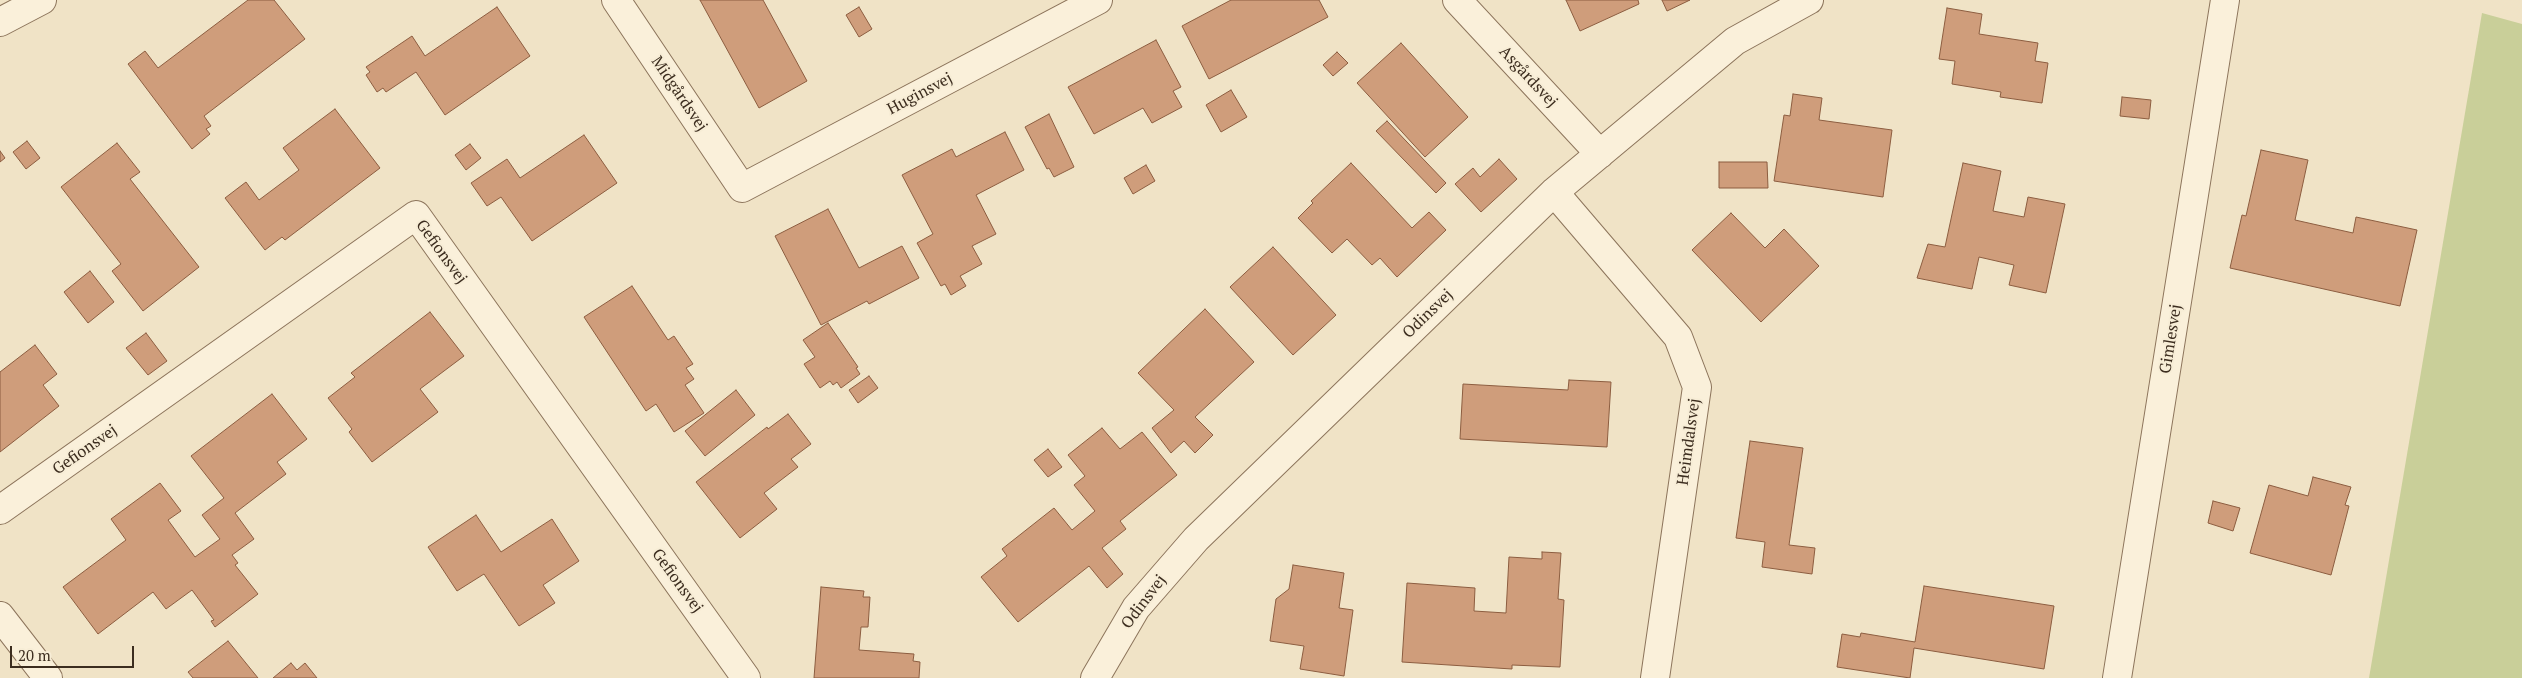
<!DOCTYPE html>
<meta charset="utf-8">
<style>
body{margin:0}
#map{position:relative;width:2522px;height:678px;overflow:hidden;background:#f0e3c6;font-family:"PT Serif",serif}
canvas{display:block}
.scale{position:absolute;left:10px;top:646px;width:124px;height:22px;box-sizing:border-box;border:2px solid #3c2d1f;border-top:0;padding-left:6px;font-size:15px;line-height:18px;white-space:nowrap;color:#3c2d1f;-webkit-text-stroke:4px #f7edd6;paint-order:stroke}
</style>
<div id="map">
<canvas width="2522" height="678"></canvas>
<div class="scale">20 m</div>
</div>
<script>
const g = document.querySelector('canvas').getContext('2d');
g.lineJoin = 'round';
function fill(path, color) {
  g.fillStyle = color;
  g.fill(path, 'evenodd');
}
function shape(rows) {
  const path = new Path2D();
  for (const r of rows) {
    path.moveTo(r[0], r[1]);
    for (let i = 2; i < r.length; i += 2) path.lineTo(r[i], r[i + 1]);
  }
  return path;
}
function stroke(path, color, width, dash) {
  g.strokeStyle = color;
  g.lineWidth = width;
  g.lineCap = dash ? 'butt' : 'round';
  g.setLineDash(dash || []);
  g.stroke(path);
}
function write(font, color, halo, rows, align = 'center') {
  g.font = font + ' "PT Serif",serif';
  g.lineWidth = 4;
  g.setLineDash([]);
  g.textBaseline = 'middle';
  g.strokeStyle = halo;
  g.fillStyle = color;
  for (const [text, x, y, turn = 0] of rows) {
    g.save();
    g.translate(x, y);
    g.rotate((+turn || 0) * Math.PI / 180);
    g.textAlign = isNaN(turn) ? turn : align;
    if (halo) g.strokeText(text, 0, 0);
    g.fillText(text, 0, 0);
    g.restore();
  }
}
const green = shape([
 [2482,13,2522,24,2522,678,2369,678]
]);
const building = shape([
 [248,0,274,0,305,39,204,116,211,126,206,129,210,134,192,149,128,64,145,51,158,68,248,0],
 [700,0,763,0,807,81,759,108,700,0],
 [1231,0,1319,0,1328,17,1209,79,1182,26,1231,0],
 [1566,0,1638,0,1639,4,1580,31,1566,0],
 [1662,0,1690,0,1667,11,1662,0],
 [497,7,530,56,445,115,416,72,386,92,383,88,377,92,366,75,370,72,366,67,412,36,425,56,497,7],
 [859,7,872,29,859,37,846,15,859,7],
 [1947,8,1982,14,1979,34,2038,43,2035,61,2048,63,2042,103,2000,97,2001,92,1952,84,1955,61,1939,59,1947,8],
 [1156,40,1181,87,1173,91,1182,107,1152,123,1143,108,1094,134,1068,87,1156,40],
 [1401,43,1468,117,1425,157,1357,83,1401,43],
 [1337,52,1348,63,1333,76,1323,65,1337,52],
 [1231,90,1247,117,1221,132,1206,105,1231,90],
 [1793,94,1822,98,1819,120,1892,130,1883,197,1774,181,1784,115,1790,116,1793,94],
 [2122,97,2151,100,2149,119,2120,116,2122,97],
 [335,109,380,168,285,240,282,237,265,250,225,198,246,182,259,200,299,170,283,148,335,109],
 [1049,114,1074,167,1054,177,1049,168,1047,169,1025,127,1049,114],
 [1387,121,1446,183,1436,193,1376,131,1387,121],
 [1005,132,1024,170,976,195,996,234,972,246,982,264,960,276,966,286,951,295,945,284,941,286,917,243,933,234,902,175,952,149,956,157,1005,132],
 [584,135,617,183,532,241,501,197,487,206,471,183,507,159,520,178,584,135],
 [27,141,40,158,26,169,13,152,27,141],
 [117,143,140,172,130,179,199,267,143,311,112,271,121,264,61,187,117,143],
 [470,144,481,158,466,170,455,155,470,144],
 [2261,150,2308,160,2295,220,2353,233,2356,217,2417,230,2400,306,2230,268,2242,215,2246,216,2261,150],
 [0,151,5,158,0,162,0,151],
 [1499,159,1517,179,1481,212,1455,184,1473,168,1480,177,1499,159],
 [1719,162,1767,162,1768,188,1719,188,1719,162],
 [1351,163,1412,228,1429,212,1446,230,1397,277,1380,258,1372,265,1347,239,1332,253,1298,218,1313,203,1311,201,1351,163],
 [1963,163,2001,171,1993,211,2024,217,2028,197,2065,204,2046,293,2009,285,2014,265,1979,257,1972,289,1917,278,1928,244,1945,247,1963,163],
 [1146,165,1155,181,1133,194,1124,178,1146,165],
 [828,209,859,268,902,246,919,278,869,304,867,301,821,325,775,236,828,209],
 [1731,213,1765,248,1784,229,1819,266,1761,322,1692,250,1731,213],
 [1273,247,1336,315,1293,355,1230,287,1273,247],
 [90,271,114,302,88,323,64,292,90,271],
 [632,286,668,340,674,336,693,364,686,368,694,379,685,385,704,413,674,432,656,404,646,411,584,317,632,286],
 [1205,309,1254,362,1195,417,1213,435,1195,453,1184,441,1171,453,1152,428,1174,410,1138,373,1205,309],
 [430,312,464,356,420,389,438,412,372,462,349,432,352,429,328,398,355,377,351,373,430,312],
 [828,323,858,367,856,368,860,374,841,388,837,382,833,385,830,381,820,388,804,364,815,357,803,340,828,323],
 [146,333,167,361,148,375,126,348,146,333],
 [35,345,57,374,43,385,59,406,0,452,0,372,35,345],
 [869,376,878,388,858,403,849,390,869,376],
 [1569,380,1611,382,1607,447,1460,439,1463,384,1568,390,1569,380],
 [736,390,755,415,705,456,685,431,736,390],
 [272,394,307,439,277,462,286,474,235,513,254,539,232,555,238,563,235,565,258,594,215,627,211,621,214,620,192,590,166,609,153,592,98,634,63,587,126,540,111,519,160,483,181,511,168,520,195,557,220,539,202,515,224,498,191,456,272,394],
 [788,414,811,444,791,459,798,467,764,493,777,509,740,538,696,482,767,427,768,429,788,414],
 [1102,428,1120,449,1142,432,1177,475,1120,521,1126,529,1102,548,1123,574,1107,588,1089,566,1018,622,981,577,1007,556,1002,549,1054,508,1072,530,1095,511,1074,485,1085,476,1068,455,1102,428],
 [1750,441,1803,448,1789,545,1815,548,1812,574,1762,567,1765,542,1736,538,1750,441],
 [1048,449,1062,467,1048,477,1034,460,1048,449],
 [2313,477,2351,487,2345,505,2349,506,2331,575,2250,553,2269,485,2308,496,2313,477],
 [2213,501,2240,508,2233,531,2208,523,2213,501],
 [476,515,501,552,552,519,579,561,543,585,555,603,519,626,484,574,457,591,428,547,476,515],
 [1542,552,1561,553,1558,599,1564,600,1560,667,1512,665,1512,669,1402,662,1407,583,1475,588,1474,611,1506,613,1509,557,1542,559,1542,552],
 [1293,565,1344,573,1339,608,1353,610,1344,676,1300,669,1304,646,1270,641,1276,599,1289,589,1293,565],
 [1924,586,2054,606,2044,669,1914,648,1910,678,1837,667,1842,634,1860,637,1861,633,1915,642,1924,586],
 [821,587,864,591,863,597,870,597,868,627,861,627,859,650,914,654,913,661,920,662,919,678,814,678,821,587],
 [228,641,258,678,193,678,188,672,228,641],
 [291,663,297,670,305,663,317,678,273,678,291,663]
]);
const minor = shape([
 [616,0,742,188,1098,0],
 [1457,0,1600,154],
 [0,22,42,0],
 [1554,192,1678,337,1697,387,1655,678],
 [0,510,416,215,746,678],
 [0,616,48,678],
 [1095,678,1136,608,1196,539,1554,192,1735,41,1809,0],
 [2117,678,2225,0]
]);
const streetNames = [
 ["Asgårdsvej",1528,77,47],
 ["Midgårdsvej",679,94,56],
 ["Huginsvej",920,94,-28],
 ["Gefionsvej",441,252,54],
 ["Odinsvej",1428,314,-44],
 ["Gimlesvej",2171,339,-81],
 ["Heimdalsvej",1689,442,-82],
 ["Gefionsvej",85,450,-35],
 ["Gefionsvej",677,581,54],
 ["Odinsvej",1144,602,-53]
];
fill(green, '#c9cf99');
fill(building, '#cf9d7b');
stroke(building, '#8c5d40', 1);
stroke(minor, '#8c745b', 30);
stroke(minor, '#faf0da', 28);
write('16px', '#3c2d1f', '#f7edd6', streetNames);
</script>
